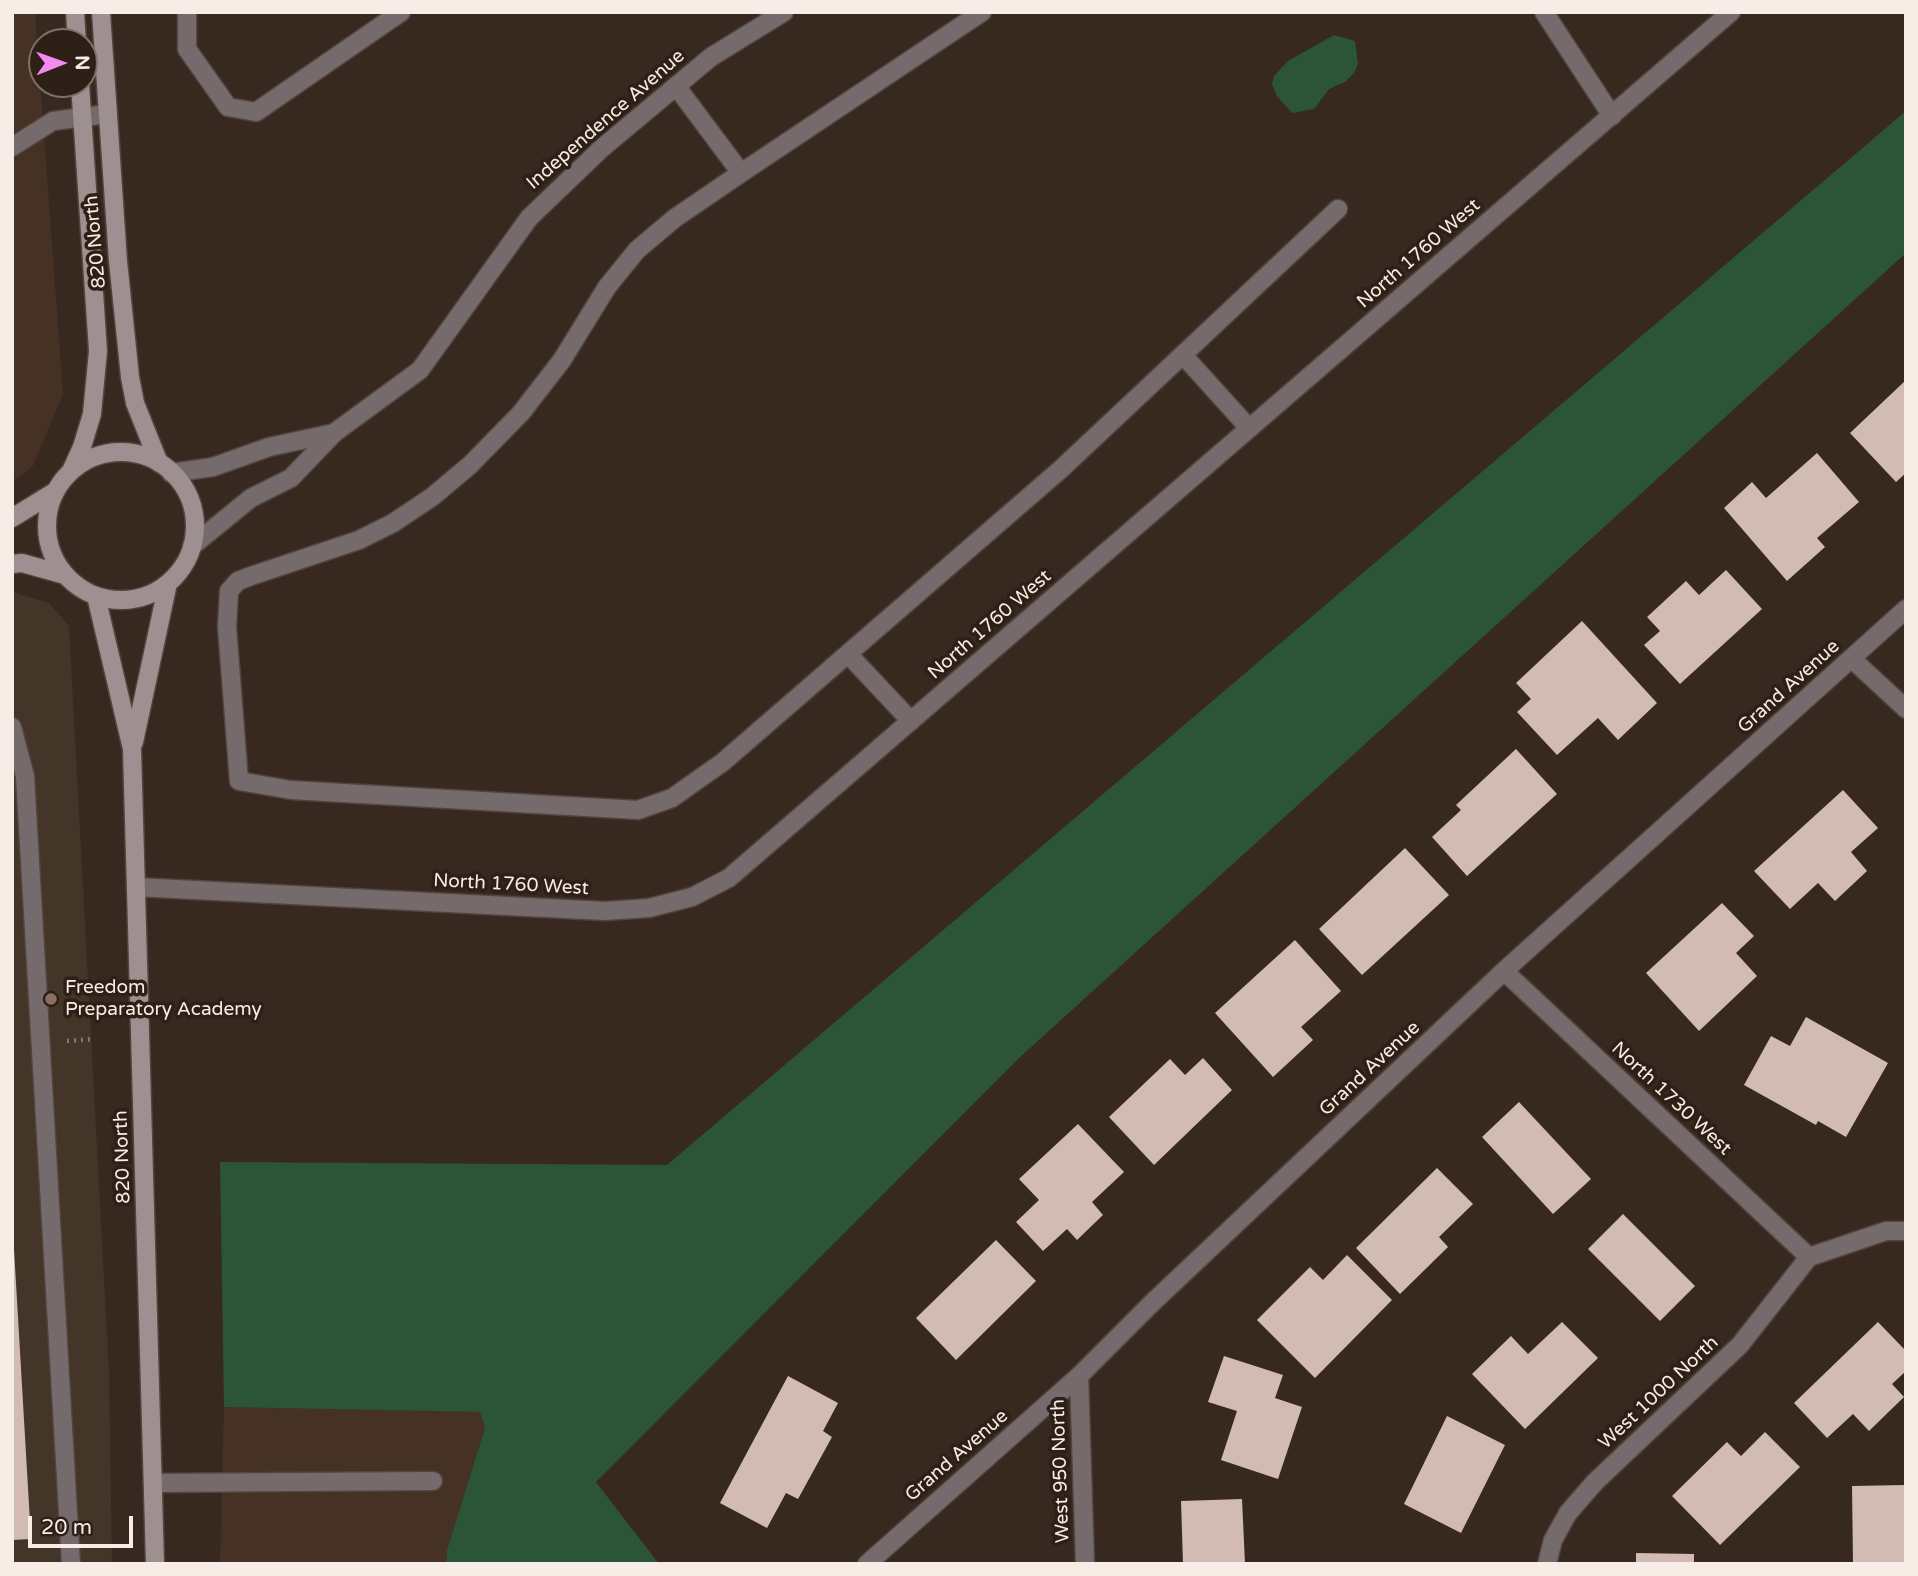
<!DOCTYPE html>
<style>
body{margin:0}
#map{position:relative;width:1918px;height:1576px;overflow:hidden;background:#382920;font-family:"Varela Round",sans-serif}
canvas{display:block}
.frame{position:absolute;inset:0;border:14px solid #f7ece6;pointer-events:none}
.north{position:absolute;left:28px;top:28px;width:70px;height:70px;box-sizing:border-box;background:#2e1f17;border:2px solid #7e716a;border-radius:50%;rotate:89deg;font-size:19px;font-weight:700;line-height:28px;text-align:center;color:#f7ece6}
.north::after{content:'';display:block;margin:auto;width:24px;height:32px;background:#f38af1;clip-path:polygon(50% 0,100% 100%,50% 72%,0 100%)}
.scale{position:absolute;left:28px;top:1516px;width:105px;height:32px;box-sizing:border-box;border:4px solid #f7ece6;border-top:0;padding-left:9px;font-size:21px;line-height:24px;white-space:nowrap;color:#f7ece6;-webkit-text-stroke:5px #2e1f17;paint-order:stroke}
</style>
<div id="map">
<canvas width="1918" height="1576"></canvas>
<div class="frame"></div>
<div class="north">N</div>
<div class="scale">20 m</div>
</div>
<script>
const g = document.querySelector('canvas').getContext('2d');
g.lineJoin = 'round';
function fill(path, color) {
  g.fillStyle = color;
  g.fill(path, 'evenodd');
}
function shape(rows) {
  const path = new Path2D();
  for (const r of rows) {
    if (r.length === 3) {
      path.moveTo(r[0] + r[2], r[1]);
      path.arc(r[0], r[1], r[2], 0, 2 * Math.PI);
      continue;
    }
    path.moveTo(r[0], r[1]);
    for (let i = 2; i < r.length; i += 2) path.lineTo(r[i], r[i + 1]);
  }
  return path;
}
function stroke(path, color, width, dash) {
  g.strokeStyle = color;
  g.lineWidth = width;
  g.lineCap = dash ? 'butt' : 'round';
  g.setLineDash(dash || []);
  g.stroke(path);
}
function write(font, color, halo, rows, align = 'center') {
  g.font = font + ' "Varela Round",sans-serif';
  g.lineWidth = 7;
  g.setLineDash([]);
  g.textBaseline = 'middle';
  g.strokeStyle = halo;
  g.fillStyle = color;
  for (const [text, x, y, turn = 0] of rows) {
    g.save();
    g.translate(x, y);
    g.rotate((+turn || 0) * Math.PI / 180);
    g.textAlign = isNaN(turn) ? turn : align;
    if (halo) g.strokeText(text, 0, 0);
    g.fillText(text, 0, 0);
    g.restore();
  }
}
const built = shape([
 [12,12,35,12,63,394,33,466,12,482],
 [224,1407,480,1412,485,1428,447,1550,446,1564,220,1564]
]);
const education = shape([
 [12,592,49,603,69,626,109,1372,112,1564,12,1564]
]);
const green = shape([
 [1334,35,1355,41,1358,64,1354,73,1345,82,1329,89,1314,109,1292,113,1277,96,1272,84,1274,76,1288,61],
 [1906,111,1906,253,1019,1058,596,1482,659,1564,446,1564,447,1550,485,1428,480,1412,224,1407,220,1162,667,1165]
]);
const building = shape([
 [1906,380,1906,473,1896,482,1850,433],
 [1817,453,1859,502,1817,538,1825,547,1787,581,1724,508,1752,482,1766,498],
 [1726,570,1762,609,1680,684,1644,645,1660,631,1647,617,1686,581,1699,595],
 [1582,621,1657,703,1618,740,1598,718,1557,755,1517,712,1531,699,1516,683],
 [1516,749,1557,794,1467,876,1432,837,1461,810,1456,805],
 [1843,790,1878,828,1851,852,1867,871,1835,901,1818,883,1790,909,1754,871],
 [1405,848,1449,895,1362,975,1319,929],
 [1722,903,1754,936,1736,953,1757,976,1699,1031,1646,973],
 [1295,940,1341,991,1301,1027,1313,1040,1273,1077,1215,1013],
 [1806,1017,1888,1063,1846,1137,1818,1121,1816,1125,1744,1085,1771,1036,1790,1046],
 [1203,1058,1232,1090,1154,1165,1109,1117,1170,1059,1185,1075],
 [1519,1102,1591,1179,1553,1214,1482,1137],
 [1078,1124,1124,1172,1092,1202,1103,1215,1077,1240,1067,1229,1043,1251,1016,1222,1039,1200,1019,1179],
 [1437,1168,1473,1204,1439,1237,1448,1247,1400,1294,1356,1248],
 [1623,1214,1695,1286,1660,1321,1588,1249],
 [996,1240,1036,1281,956,1360,916,1318],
 [12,1249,14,1249,31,1539,12,1540],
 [1347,1255,1392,1300,1315,1378,1257,1320,1310,1267,1323,1280],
 [1562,1322,1598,1358,1525,1429,1472,1374,1511,1336,1528,1354],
 [1878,1322,1906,1351,1906,1371,1892,1384,1904,1397,1869,1431,1853,1414,1827,1438,1794,1403],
 [1224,1356,1283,1375,1275,1398,1302,1407,1278,1479,1221,1460,1237,1411,1208,1402],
 [788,1376,838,1403,823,1431,832,1437,798,1499,786,1493,767,1528,720,1503],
 [1447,1416,1505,1445,1461,1533,1404,1504],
 [1765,1432,1800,1467,1720,1545,1672,1496,1727,1442,1741,1456],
 [1905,1485,1906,1564,1853,1564,1852,1486],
 [1242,1499,1245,1564,1183,1564,1181,1501],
 [1636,1553,1694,1554,1694,1564,1636,1564]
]);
const path = shape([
 [67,1041,94,1039]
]);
const lane = shape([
 [1544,12,1612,116],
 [676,86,741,173,982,12],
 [12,147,53,121,107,114],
 [741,173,675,218,637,250,607,287,562,360,521,413,470,465,432,497,393,523,359,540,251,576,238,581,229,591,227,627,239,781,291,790,638,810,672,798,723,762,1061,469,1338,209],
 [1183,355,1249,428],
 [848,654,911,721],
 [12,727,25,776,71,1564],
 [153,1483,433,1481]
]);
const street = shape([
 [187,12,187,49,228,107,256,112,401,12],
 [171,473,213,467,269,447,334,433],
 [192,546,251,498,291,478,334,433,420,370,529,218,602,148,711,57,784,12],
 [1852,659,1906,709],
 [136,887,605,911,649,908,692,897,729,878,1731,12],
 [1504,971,1809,1257],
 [1809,1257,1886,1231,1906,1231],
 [1079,1376,1085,1564],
 [867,1564,1079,1376,1152,1303,1504,971,1906,609],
 [1547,1564,1553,1540,1568,1513,1595,1482,1740,1345,1809,1257]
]);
const secondary = shape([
 [75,12,77,42],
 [101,12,118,261,130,377,135,403,159,463],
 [121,526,74],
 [71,471,82,447,92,414,98,351,80,84],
 [12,518,56,491],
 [12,564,22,563,65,575],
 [96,596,132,749,155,1564],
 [134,742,168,583]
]);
const markers = [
 [51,999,7,"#8d6e63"]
];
const streetNames = [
 ["Independence Avenue",606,120,-41],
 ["820 North",96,242,-95],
 ["North 1760 West",1419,254,-41],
 ["North 1760 West",990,625,-41],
 ["Grand Avenue",1789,687,-42],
 ["North 1760 West",511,885,3],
 ["Grand Avenue",1370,1069,-43],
 ["North 1730 West",1671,1099,43],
 ["820 North",123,1157,-92],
 ["West 1000 North",1659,1393,-43],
 ["Grand Avenue",957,1456,-41],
 ["West 950 North",1061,1471,-92]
];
const poiNames = [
 ["Freedom",65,988],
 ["Preparatory Academy",65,1010]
];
fill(built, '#463125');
fill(education, '#433528');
fill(green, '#2c5537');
fill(building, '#d1bbb3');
stroke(lane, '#53443c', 21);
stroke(street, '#53443c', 21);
stroke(secondary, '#53443c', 21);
stroke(path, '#857870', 4.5, [2, 5]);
stroke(lane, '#756b6d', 18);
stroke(street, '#756b6d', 18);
stroke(secondary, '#9e8f91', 18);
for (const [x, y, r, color] of markers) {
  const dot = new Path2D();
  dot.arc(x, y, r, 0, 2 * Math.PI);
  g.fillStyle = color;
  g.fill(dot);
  stroke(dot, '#2e1f17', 2.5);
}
write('19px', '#f7ece6', '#2e1f17', streetNames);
write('19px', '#f7ece6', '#2e1f17', poiNames, 'left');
</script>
